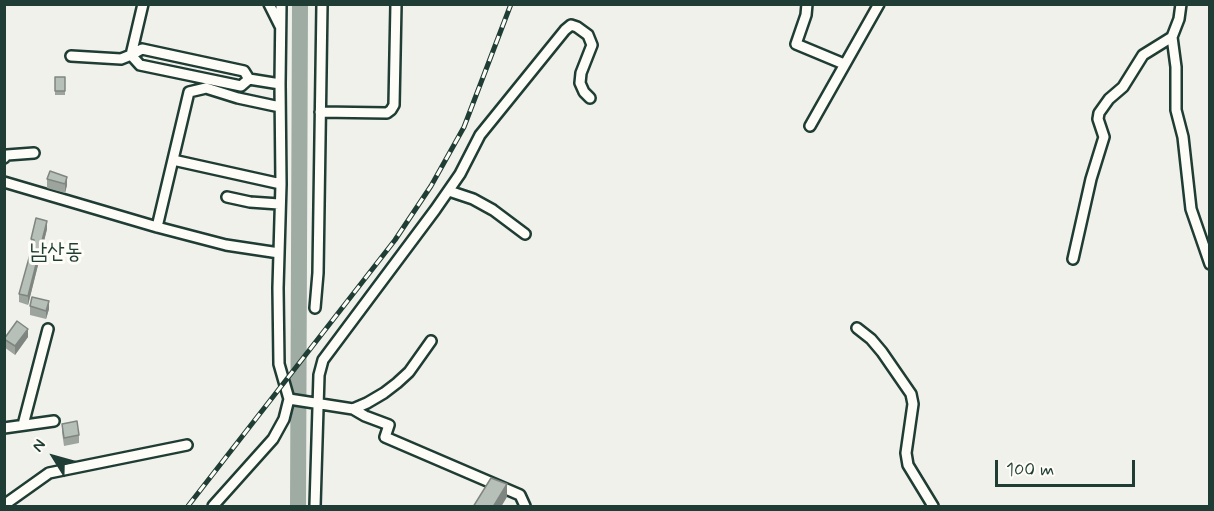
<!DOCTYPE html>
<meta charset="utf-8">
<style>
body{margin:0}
#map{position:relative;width:1214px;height:511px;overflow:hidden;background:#f0f1eb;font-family:Mynerve,sans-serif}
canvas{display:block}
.frame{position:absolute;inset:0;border:6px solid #1f3d34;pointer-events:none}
.north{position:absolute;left:24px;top:427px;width:60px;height:60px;-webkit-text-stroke:4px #fdfcf7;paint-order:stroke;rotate:307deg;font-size:16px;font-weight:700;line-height:24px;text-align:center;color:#1f3d34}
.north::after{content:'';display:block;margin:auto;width:21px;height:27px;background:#1f3d34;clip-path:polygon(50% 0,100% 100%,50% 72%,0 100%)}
.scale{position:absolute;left:995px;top:460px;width:140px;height:27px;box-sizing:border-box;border:3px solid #1f3d34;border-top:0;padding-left:8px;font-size:18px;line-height:21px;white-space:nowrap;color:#1f3d34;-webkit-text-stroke:4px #fdfcf7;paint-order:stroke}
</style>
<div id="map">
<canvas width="1214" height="511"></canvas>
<div class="frame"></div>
<div class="north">N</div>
<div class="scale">100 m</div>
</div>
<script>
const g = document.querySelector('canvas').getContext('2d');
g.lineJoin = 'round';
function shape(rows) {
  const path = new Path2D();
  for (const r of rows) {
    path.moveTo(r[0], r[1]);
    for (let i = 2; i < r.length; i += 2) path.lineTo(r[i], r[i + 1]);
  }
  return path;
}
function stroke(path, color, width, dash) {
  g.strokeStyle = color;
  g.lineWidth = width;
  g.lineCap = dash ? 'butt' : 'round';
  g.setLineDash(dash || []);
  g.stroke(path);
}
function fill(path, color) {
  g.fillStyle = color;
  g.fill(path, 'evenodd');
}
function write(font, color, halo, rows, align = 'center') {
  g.font = font + ' Mynerve,"Poor Story",sans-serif';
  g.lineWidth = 6;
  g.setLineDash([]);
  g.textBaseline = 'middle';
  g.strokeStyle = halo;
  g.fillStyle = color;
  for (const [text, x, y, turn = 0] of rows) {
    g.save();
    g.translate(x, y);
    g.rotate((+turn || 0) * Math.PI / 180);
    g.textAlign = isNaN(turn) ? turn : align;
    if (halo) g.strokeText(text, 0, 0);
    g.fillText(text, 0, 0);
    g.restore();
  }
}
const river = shape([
 [298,506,300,4]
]);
const minor = shape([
 [269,4,280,26],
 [807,4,806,15,796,44,844,64],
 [1172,37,1176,67,1176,110,1183,137,1191,209,1210,264],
 [71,56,121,59,131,55,143,4],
 [249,79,241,86,140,65,131,55,142,49,244,71,249,79,280,84],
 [320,112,387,113,391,110,394,105,396,4],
 [810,126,879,4],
 [4,158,7,155,34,153],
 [173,160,281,184],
 [4,182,157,227,226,245,279,253],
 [449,191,473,199,493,210,525,234],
 [227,197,250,202,279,204],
 [157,227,189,92,206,88,238,98,280,107],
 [1073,259,1091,179,1104,137,1098,119,1099,113,1109,99,1123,87,1143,55,1172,37,1179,19,1181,4],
 [315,308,318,273,322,4],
 [857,328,871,339,882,352,911,394,913,404,906,453,908,465,933,506],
 [289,399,353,409,367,403,384,393,397,383,409,372,431,341],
 [353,409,365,416,389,425,385,437,520,495,525,506],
 [23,425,48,329],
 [4,428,54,421],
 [4,505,49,473,187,445],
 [213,506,273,439,284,419,289,399,279,364,278,288,281,184,280,84,281,4],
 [315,506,319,375,323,360,435,210,460,174,480,135,565,30,571,25,577,27,588,35,592,45,581,73,580,83,584,92,590,98]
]);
const rail = shape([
 [188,506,395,240,431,186,464,127,511,4]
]);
const wall = shape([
 [55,77,65,77,65,95,55,95],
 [47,179,67,185,65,193,47,188],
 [47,229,28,305,19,302,19,294,32,248,31,248,31,239],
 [30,306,49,309,46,319,30,315],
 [28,337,15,355,4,347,4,339],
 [62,424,79,435,79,443,64,446,62,432]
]);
const shadedWall = shape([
 [67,177,67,185,65,193,65,184],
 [47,221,47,229,28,305,28,296],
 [49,301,49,309,46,319,46,311],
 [28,329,28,337,15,355,15,346],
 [507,484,507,497,501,507,493,507]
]);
const building = shape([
 [55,77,65,77,65,91,55,91,55,77],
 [50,171,67,177,65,184,47,179,50,171],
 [36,218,47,221,28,296,19,294,34,240,31,239,36,218],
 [32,297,49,301,46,311,30,306,32,297],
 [17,321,28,329,15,346,4,339,17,321],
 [77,421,79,435,64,438,62,424,77,421],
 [491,478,507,484,493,507,473,507,491,478]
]);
const quarterNames = [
 ["남산동",56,253]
];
stroke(river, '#9faca4', 16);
stroke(minor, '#1f3d34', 14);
stroke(minor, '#fdfcf7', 9);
stroke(rail, '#1f3d34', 5);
stroke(rail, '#fdfcf7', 3, [9]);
fill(wall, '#9da49e');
fill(shadedWall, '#7f8681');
fill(building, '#b6bfb8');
stroke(building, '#7f8681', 1.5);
write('22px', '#1f3d34', '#fdfcf7', quarterNames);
</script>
